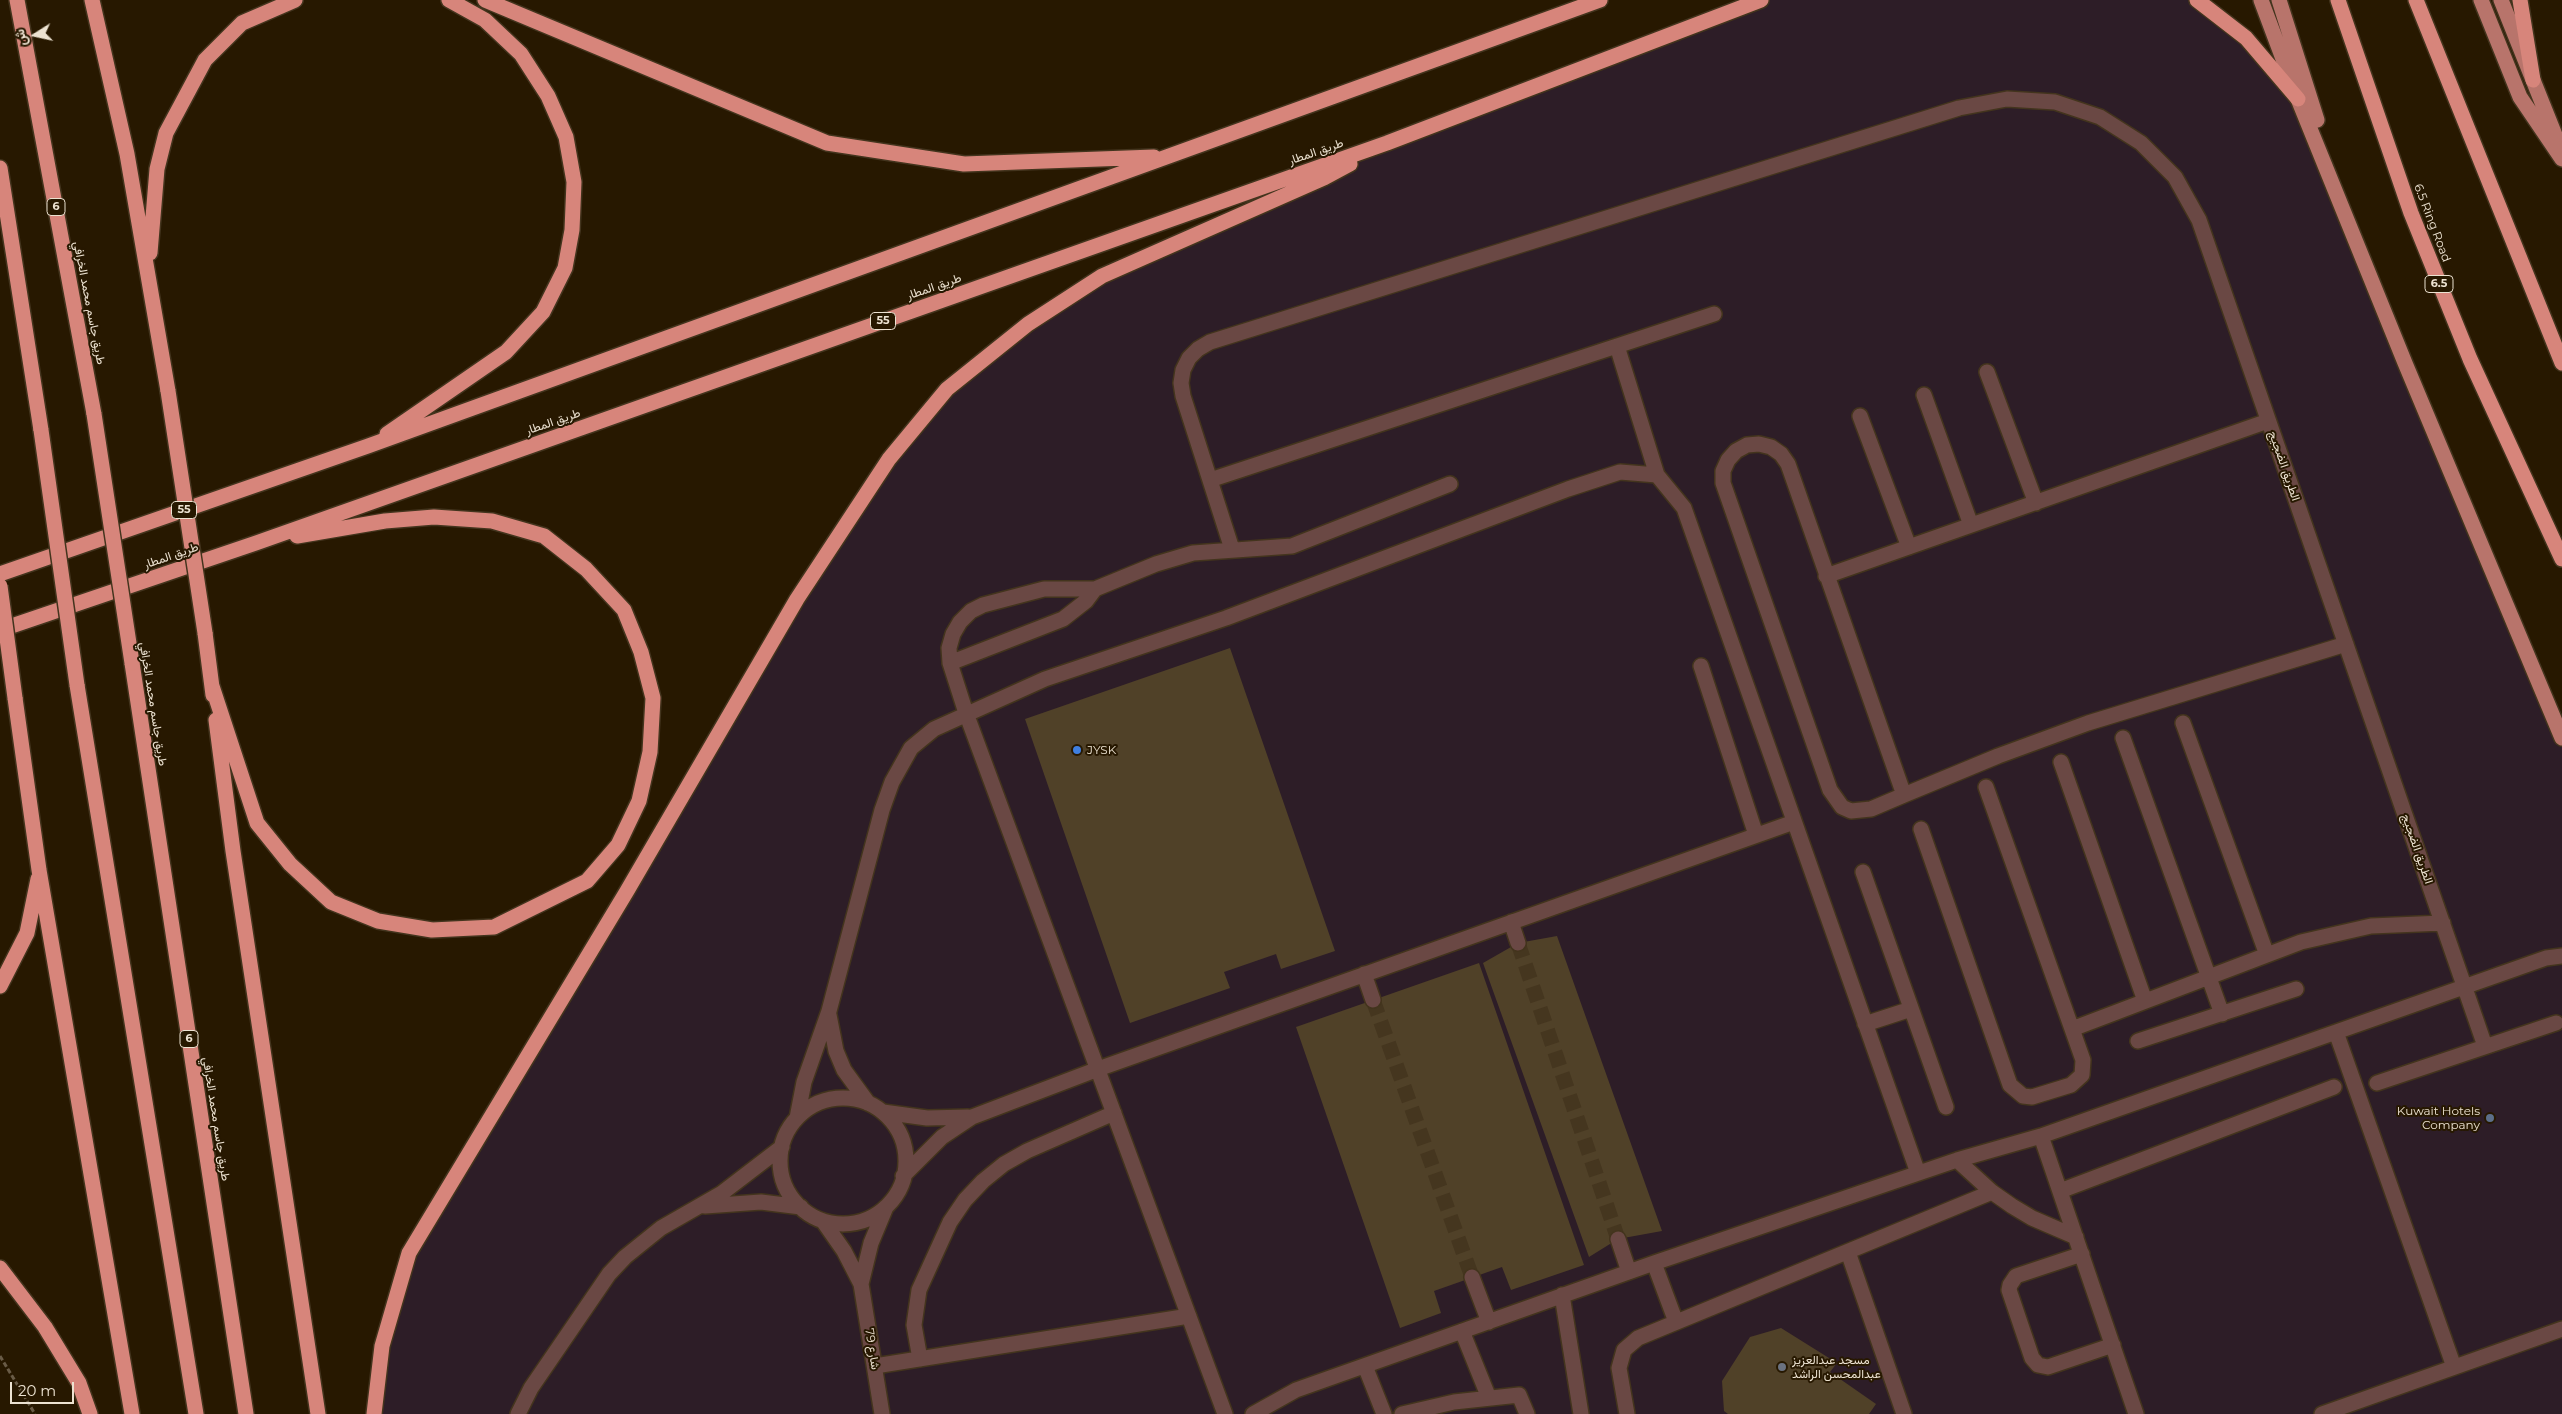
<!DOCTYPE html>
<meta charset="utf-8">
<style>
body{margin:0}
#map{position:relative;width:2562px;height:1414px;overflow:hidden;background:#271800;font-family:Montserrat,Vazirmatn,sans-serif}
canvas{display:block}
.north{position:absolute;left:10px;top:10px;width:50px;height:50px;-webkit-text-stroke:4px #271800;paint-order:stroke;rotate:260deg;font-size:14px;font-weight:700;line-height:20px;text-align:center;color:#ece2d1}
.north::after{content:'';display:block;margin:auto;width:18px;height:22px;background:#ece2d1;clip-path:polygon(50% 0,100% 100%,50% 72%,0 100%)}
.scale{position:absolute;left:10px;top:1382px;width:64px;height:22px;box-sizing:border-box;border:2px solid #ece2d1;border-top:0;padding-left:6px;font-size:15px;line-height:18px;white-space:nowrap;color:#ece2d1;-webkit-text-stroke:4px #271800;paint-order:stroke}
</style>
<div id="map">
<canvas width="2562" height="1414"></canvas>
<div class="north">ش</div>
<div class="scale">20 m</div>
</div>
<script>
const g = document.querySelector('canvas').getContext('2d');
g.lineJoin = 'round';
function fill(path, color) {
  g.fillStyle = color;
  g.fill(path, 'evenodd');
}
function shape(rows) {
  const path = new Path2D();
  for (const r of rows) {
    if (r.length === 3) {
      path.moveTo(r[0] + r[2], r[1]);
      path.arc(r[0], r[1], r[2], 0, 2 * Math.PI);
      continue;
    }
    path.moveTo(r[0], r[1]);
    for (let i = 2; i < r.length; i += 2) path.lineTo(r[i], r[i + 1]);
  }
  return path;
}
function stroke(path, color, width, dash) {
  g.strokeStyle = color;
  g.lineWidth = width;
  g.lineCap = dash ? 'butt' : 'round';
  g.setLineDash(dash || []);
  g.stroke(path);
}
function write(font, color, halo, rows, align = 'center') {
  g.font = font + ' Montserrat,Vazirmatn,sans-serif';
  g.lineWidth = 4;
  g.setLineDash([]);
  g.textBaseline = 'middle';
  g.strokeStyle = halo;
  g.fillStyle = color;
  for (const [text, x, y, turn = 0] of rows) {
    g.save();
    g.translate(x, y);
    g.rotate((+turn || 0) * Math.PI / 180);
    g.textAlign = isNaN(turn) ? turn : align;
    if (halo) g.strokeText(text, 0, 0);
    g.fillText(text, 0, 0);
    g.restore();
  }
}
const commercial = shape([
 [1761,0,2197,0,2298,99,2405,363,2562,715,2562,1414,374,1414,398,1286,797,599,947,389,1102,276,1387,143]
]);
const building = shape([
 [1230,648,1335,951,1281,969,1276,954,1224,972,1230,988,1130,1023,1025,719],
 [1557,936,1662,1231,1618,1239,1589,1257,1483,963,1518,943],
 [1479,963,1584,1265,1511,1290,1502,1267,1434,1291,1441,1313,1400,1328,1296,1027],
 [1781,1328,1837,1363,1830,1372,1876,1404,1869,1414,1728,1414,1724,1411,1722,1381,1750,1337]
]);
const minorTunnel = shape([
 [1518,943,1618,1239],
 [1373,1000,1472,1277]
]);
const path = shape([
 [0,1356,35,1414]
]);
const minor = shape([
 [1617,346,1657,475],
 [1987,372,2036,503],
 [1924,395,1971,525],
 [1860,416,1909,547],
 [1759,444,1771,447,1781,454,1788,464,1904,795,1871,809,1851,811,1842,807,1830,790,1723,483,1723,471,1728,460,1736,451,1747,445,1759,444],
 [1210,480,1714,314],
 [1232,549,1183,396,1181,383,1183,370,1189,358,1198,349,1210,342,1959,108,2007,99,2055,102,2100,117,2141,143,2175,177,2199,220,2485,1046],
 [1826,576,2268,421],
 [950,663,1063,619,1086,601,1095,589],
 [1701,666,1756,835],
 [2183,723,2267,955],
 [2123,738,2222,1014],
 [2061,762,2145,1001],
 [1904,795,1998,756,2088,723,2346,644],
 [1921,829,2010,1085,2023,1096,2032,1097,2071,1085,2082,1075,2083,1060,1986,787],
 [1863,872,1946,1107],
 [1511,922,1518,943],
 [1364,974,1373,1000],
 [829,1015,836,1051,844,1070,868,1103],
 [1865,1024,1911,1009],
 [2072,1029,2301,942,2371,926,2443,923],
 [2336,1032,2454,1367],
 [2138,1041,2296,989],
 [2377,1083,2556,1023],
 [843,1161,63],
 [883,1112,927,1118,968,1117],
 [797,1118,804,1082,829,1011,882,810,892,782,911,748,934,729,1045,679,1226,618,1568,489,1620,472,1657,475,1684,508,1918,1173],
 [2041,1136,2136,1414],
 [1957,1160,1992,1192,2012,1206,2032,1218,2076,1237],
 [903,1176,942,1137,972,1117,1098,1069,1794,822],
 [2060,1191,2334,1087],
 [705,1206,761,1202,801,1207],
 [823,1221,844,1251,861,1284,882,1414],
 [1618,1239,1629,1272],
 [1848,1252,1904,1414],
 [2082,1254,2016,1276,2010,1285,2009,1290,2032,1358,2038,1365,2048,1367,2113,1345],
 [1654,1263,1676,1322],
 [1472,1277,1489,1322],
 [861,1284,871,1243,886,1207],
 [1562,1295,1581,1414],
 [1462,1331,1489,1398],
 [920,1359,914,1325,919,1290,950,1222,965,1200,983,1181,1004,1164,1027,1151,1114,1113],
 [875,1366,1189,1316],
 [1365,1366,1384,1414],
 [518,1414,531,1388,609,1274,625,1257,661,1228,722,1193,782,1147],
 [1225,1414,966,713,950,663,949,648,953,634,960,622,971,611,983,605,1044,589,1095,589,1156,564,1193,553,1292,546,1450,484],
 [1253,1414,1296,1390,1654,1263,1957,1160,2041,1136,2546,958,2562,956],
 [1402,1414,1454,1402,1519,1395,1527,1414],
 [1627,1414,1619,1368,1624,1350,1638,1338,1992,1192],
 [2322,1414,2562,1329]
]);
const major = shape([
 [2261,0,2298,99,2405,363,2562,738],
 [2279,0,2317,120],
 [2481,0,2520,97,2562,159],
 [2501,0,2559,145]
]);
const highway = shape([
 [17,0,94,414],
 [92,0,127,154,168,391],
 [485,0,827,143,964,164,1154,157],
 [2197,0,2246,38,2298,99],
 [2338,0,2411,213,2470,359,2562,559],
 [2416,0,2562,363],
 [2520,0,2533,80],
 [0,168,41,430],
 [150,253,157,169,166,133,205,60,242,23,295,0],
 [387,434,506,352,543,312,565,268,572,230,574,182,566,137,548,96,521,54,485,20,449,0],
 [0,574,368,446,1600,0],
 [0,630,256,543,1387,143,1761,0],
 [205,633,213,695],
 [132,663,246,1414],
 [77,685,196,1414],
 [212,686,257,823,290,864,331,902,378,921,432,930,494,927,587,881,618,845,639,801,650,752,653,698,641,652,624,610,586,569,544,536,492,521,434,517,385,521,297,536],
 [15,698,39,870,132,1414],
 [216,720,233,851,318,1414],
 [0,986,27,933,38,879],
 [0,1268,45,1327,79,1383,90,1414],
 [374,1414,382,1346,409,1253,627,891,797,599,889,459,947,389,1028,324,1102,276,1324,178,1350,164]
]);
const highwayBridge = shape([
 [168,391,205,633],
 [94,414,132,663],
 [41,430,77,685],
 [0,586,15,698]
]);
const markers = [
 [1077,750,5,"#3f7fe0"],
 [2490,1118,5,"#5c6f8a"],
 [1782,1367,5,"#6b7280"]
];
const shields = [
 [56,207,18],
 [2439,284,28],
 [883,321,25],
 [184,510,25],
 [189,1039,18]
];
const shieldNames = [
 ["6",56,207],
 ["6.5",2439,284],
 ["55",883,321],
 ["55",184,510],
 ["6",189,1039]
];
const streetNames = [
 ["طريق المطار",1316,152,-19],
 ["6.5 Ring Road",2432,223,69],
 ["طريق المطار",934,287,-19],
 ["طريق جاسم محمد الخرافي",89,303,79],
 ["طريق المطار",553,422,-19],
 ["الطريق الضجيج",2284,466,71],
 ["طريق المطار",171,556,-19],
 ["طريق جاسم محمد الخرافي",153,704,81],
 ["الطريق الضجيج",2417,849,71],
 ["طريق جاسم محمد الخرافي",216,1119,81],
 ["شارع 79",872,1349,81]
];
const poiNames = [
 ["JYSK",1087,750],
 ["Kuwait Hotels",2480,1111,"right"],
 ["Company",2480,1125,"right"],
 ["مسجد عبدالعزيز",1792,1360],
 ["عبدالمحسن الراشد",1792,1374]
];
fill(commercial, '#2d1d27');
fill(building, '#504128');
stroke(minorTunnel, '#45361f', 15, [15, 8]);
stroke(minor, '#43341d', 18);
stroke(major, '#43341d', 18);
stroke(highway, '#43341d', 18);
stroke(path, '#695b46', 3, [5, 2.5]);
stroke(minor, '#6a4844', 15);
stroke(major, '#b8746b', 15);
stroke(highway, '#d7857b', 15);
stroke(highwayBridge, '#43341d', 18, []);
stroke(highwayBridge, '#d7857b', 15);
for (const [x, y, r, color] of markers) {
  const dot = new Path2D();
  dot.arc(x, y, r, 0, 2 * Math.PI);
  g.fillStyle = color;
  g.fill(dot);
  stroke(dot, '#271800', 2);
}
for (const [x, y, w] of shields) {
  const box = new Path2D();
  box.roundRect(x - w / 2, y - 8.5, w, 17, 4);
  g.fillStyle = '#271800';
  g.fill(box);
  stroke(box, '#ece2d1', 1);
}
write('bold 11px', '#ece2d1', null, shieldNames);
write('12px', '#ece2d1', '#271800', streetNames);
write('12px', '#ece2d1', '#271800', poiNames, 'left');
</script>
